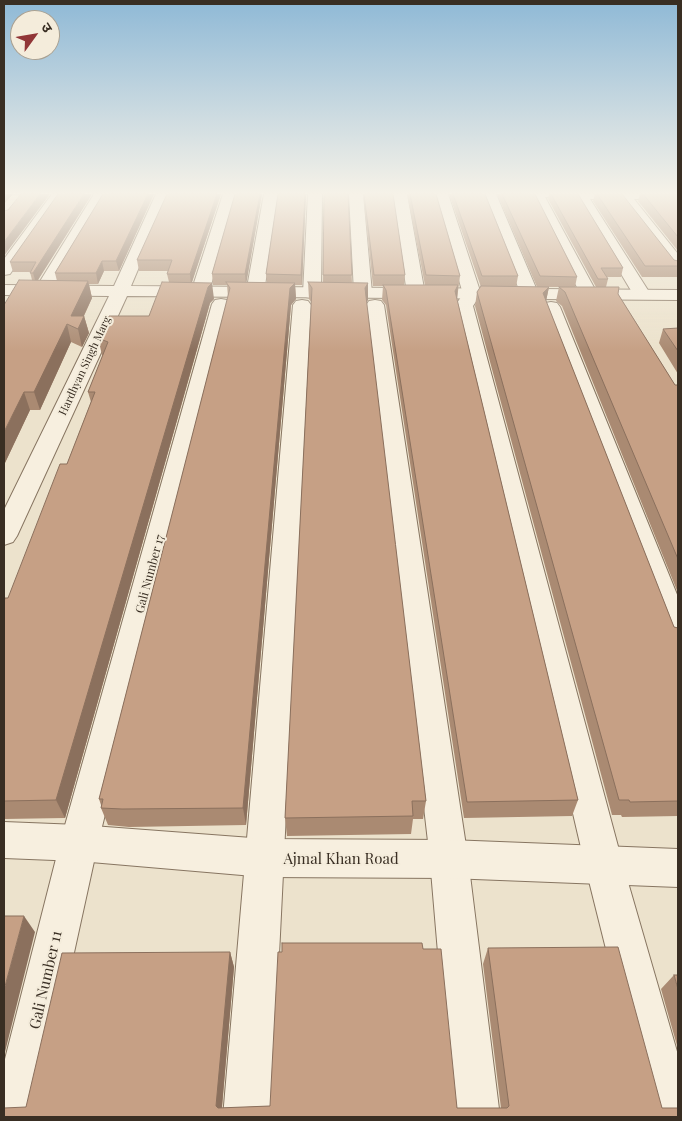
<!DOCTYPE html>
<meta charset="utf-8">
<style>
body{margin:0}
#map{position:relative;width:682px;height:1121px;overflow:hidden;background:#ece2cc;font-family:"Playfair Display","Noto Sans Devanagari",serif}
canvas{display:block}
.frame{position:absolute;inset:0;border:5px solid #392e23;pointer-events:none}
.north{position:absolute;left:10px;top:10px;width:50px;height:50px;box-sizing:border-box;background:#f4ecdb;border:1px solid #a9a091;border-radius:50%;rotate:58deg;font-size:14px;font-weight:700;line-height:20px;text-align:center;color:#392e23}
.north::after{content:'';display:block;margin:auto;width:18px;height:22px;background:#913637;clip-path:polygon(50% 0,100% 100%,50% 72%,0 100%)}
</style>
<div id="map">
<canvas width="682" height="1121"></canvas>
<div class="frame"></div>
<div class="north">उ</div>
</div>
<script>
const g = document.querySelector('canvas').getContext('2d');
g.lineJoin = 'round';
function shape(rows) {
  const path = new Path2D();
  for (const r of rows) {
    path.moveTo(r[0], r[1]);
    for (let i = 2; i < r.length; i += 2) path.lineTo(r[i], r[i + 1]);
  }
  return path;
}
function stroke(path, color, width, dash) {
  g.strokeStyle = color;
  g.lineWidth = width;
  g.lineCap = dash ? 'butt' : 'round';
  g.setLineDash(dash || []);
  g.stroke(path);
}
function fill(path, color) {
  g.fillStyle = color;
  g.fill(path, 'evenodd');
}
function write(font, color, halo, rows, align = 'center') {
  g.font = font + ' "Playfair Display",serif';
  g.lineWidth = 4;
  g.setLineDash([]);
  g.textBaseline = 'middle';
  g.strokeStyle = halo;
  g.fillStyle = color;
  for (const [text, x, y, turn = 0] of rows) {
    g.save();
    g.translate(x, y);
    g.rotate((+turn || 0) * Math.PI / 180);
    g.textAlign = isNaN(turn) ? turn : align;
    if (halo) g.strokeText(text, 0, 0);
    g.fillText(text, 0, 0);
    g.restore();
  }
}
const minor = shape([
 [52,194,66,194,10,274,4,275,4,259,52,194],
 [94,194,108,194,49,295,37,295,34,291,94,194],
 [223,194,237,194,209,292,206,296,200,297,194,296,191,292,223,194],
 [264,194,278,194,264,293,261,297,255,298,249,297,246,293,264,194],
 [308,194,322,194,321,293,318,297,312,298,306,297,303,293,308,194],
 [349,194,363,194,372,293,369,297,363,298,357,297,354,293,349,194],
 [393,194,407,194,425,294,422,298,410,298,407,294,393,194],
 [434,194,448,194,481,294,473,306,623,865,678,1055,678,1117,648,1117,585,865,455,306,463,294,434,194],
 [482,194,496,194,539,295,536,299,524,299,521,295,482,194],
 [529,194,678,194,678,199,634,199,678,254,678,270,672,269,619,199,590,199,651,295,648,299,636,299,576,198,545,197,598,295,595,299,583,299,529,194],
 [221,299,227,300,230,304,98,843,38,1117,4,1117,4,1063,60,843,212,304,215,300,221,299],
 [302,300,308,301,311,305,271,1117,223,1117,293,305,296,301,302,300],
 [375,300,381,301,384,305,468,859,500,1117,452,1117,430,859,366,305,369,301,375,300],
 [551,302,557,303,560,307,678,597,678,645,667,642,663,634,542,307,545,303,551,302]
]);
const tertiary = shape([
 [156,194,170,194,131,286,678,290,678,300,127,296,17,536,13,542,4,545,4,510,109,296,4,295,4,285,114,286,156,194],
 [4,822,79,825,265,839,449,840,678,849,678,887,449,878,265,877,79,861,4,858,4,822]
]);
const wall = shape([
 [92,194,38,280,57,281,55,273,103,194,154,194,119,271,104,271,98,284,89,284,92,298,84,316,89,333,82,347,71,342,40,410,30,410,4,465,32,280,30,272,13,272,10,262],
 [221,194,192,282,214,299,210,303,65,818,4,819,4,602,8,598,67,464,91,402,88,392,103,355,102,355,98,338,149,316,169,282,167,274,168,271,139,271,137,260],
 [235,194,262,194,246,282,267,282,266,274,278,194,306,194,302,285,295,285,296,299,291,305,246,825,129,827,108,825,101,808,101,805,99,799,228,297,227,285,213,285,212,274],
 [324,194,348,194,352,283,368,283,368,300,366,302,426,801,423,819,413,819,411,834,287,836,285,818,312,303,309,299,308,282,323,282],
 [363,194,393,194,405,275,404,285,425,285,407,194,436,194,460,276,457,299,578,800,572,816,464,818,386,305,382,300,383,286,373,286],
 [449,194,485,194,518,276,516,287,537,287,497,194,535,194,577,277,575,287,596,287,548,199,549,194,578,194,623,268,621,277,607,277,608,279,606,287,618,294,675,385,678,385,678,593,562,306,556,301,559,287,549,287,546,301,674,627,678,628,678,816,622,817,621,815,612,815,475,306,477,292,481,287],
 [595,194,597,194,678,266,678,277,642,277,593,201],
 [640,194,678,194,678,251,638,201],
 [678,328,678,374,659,343,663,329],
 [488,948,662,1108,678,1117,26,1107,230,952,234,967,222,1108,270,1106,423,949,457,1108,501,1108,483,964],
 [674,975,678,989,678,1049,661,989]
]);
const shadedWall = shape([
 [4,194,13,194,4,204],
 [40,194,50,194,4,256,4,242],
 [84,194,92,194,36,283,33,273],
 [148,194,154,194,119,271,116,261],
 [217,194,221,194,191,285,190,274],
 [260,194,262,194,246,285,245,274],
 [305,194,306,194,302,285,301,275],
 [102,261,104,271,98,284,96,273],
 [88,281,92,298,79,326,84,316,89,333,82,347,78,329,71,316],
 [212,283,214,299,210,303,65,818,56,800,208,287],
 [295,283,296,299,291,305,246,825,243,808,290,288],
 [368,283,368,300,364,305,365,288],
 [458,285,457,300,455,291],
 [549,287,546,301,543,293],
 [67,324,71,342,40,410,34,392],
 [24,392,30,410,4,465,4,432],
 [24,916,35,932,4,1056,4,990],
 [230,952,234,967,221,1117,216,1106]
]);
const building = shape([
 [21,194,40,194,4,242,4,211,8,210,21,194],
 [58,194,84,194,33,273,30,273,36,262,10,262,58,194],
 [103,194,148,194,116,261,102,261,96,273,55,273,103,194],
 [167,194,217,194,190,274,167,274,172,260,137,260,167,194],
 [235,194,260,194,245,274,212,274,235,194],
 [278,194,305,194,301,275,266,274,278,194],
 [324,194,348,194,352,275,323,275,324,194],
 [364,194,393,194,405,275,374,275,364,194],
 [410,194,436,194,460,276,426,275,410,194],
 [453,194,485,194,518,276,482,276,453,194],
 [502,194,535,194,577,277,540,276,502,194],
 [551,194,578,194,623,268,601,268,608,279,598,279,551,194],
 [597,194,622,194,674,260,678,261,678,266,645,266,597,194],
 [643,194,678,194,678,237,643,194],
 [19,280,88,281,71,316,84,316,78,329,67,324,34,392,24,392,4,432,4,305,19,280],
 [162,282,212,283,208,287,56,800,4,801,4,602,5,598,8,598,60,464,67,464,95,392,88,392,108,342,98,338,109,316,149,316,162,282],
 [226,282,295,283,290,288,243,808,122,809,101,808,103,799,99,799,230,288,226,282],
 [308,282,368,283,365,288,426,801,412,801,413,816,285,818,312,288,308,282],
 [383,285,458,285,455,291,578,800,467,802,386,290,383,285],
 [481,286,549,287,543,293,674,627,678,628,678,801,630,802,629,800,619,800,477,292,481,286],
 [559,287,619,287,618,294,675,385,678,385,678,559,565,292,559,287],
 [678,328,678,351,663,329,678,328],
 [4,916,24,916,4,990,4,916],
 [282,943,422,943,423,949,441,949,457,1108,507,1108,509,1106,488,948,618,947,662,1108,678,1108,678,1117,4,1117,4,1108,26,1107,62,953,230,952,216,1106,218,1108,270,1106,278,952,282,952,282,943],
 [674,975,678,975,678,989,674,975]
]);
const farStreetnames = [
 ["Hardhyan Singh Marg",85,366,-65]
];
const streetNames = [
 ["Gali Number 17",150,574,-75]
];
const nearStreetnames = [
 ["Ajmal Khan Road",341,859],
 ["Gali Number 11",46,980,-77]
];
stroke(minor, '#877561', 2);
stroke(tertiary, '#877561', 2);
fill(minor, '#f7efdf');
fill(tertiary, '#f7efdf');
fill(wall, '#aa8a72');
fill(shadedWall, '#8b705d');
fill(building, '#c6a085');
stroke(building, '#8b705d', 1);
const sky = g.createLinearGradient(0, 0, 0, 351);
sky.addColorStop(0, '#8fb9d6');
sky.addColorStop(0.55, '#f6f2e8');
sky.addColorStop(1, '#f6f2e800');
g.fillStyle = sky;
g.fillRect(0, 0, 682, 351);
write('11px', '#392e23', '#f4ecdb', farStreetnames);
write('12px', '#392e23', '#f4ecdb', streetNames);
write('15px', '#392e23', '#f4ecdb', nearStreetnames);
</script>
